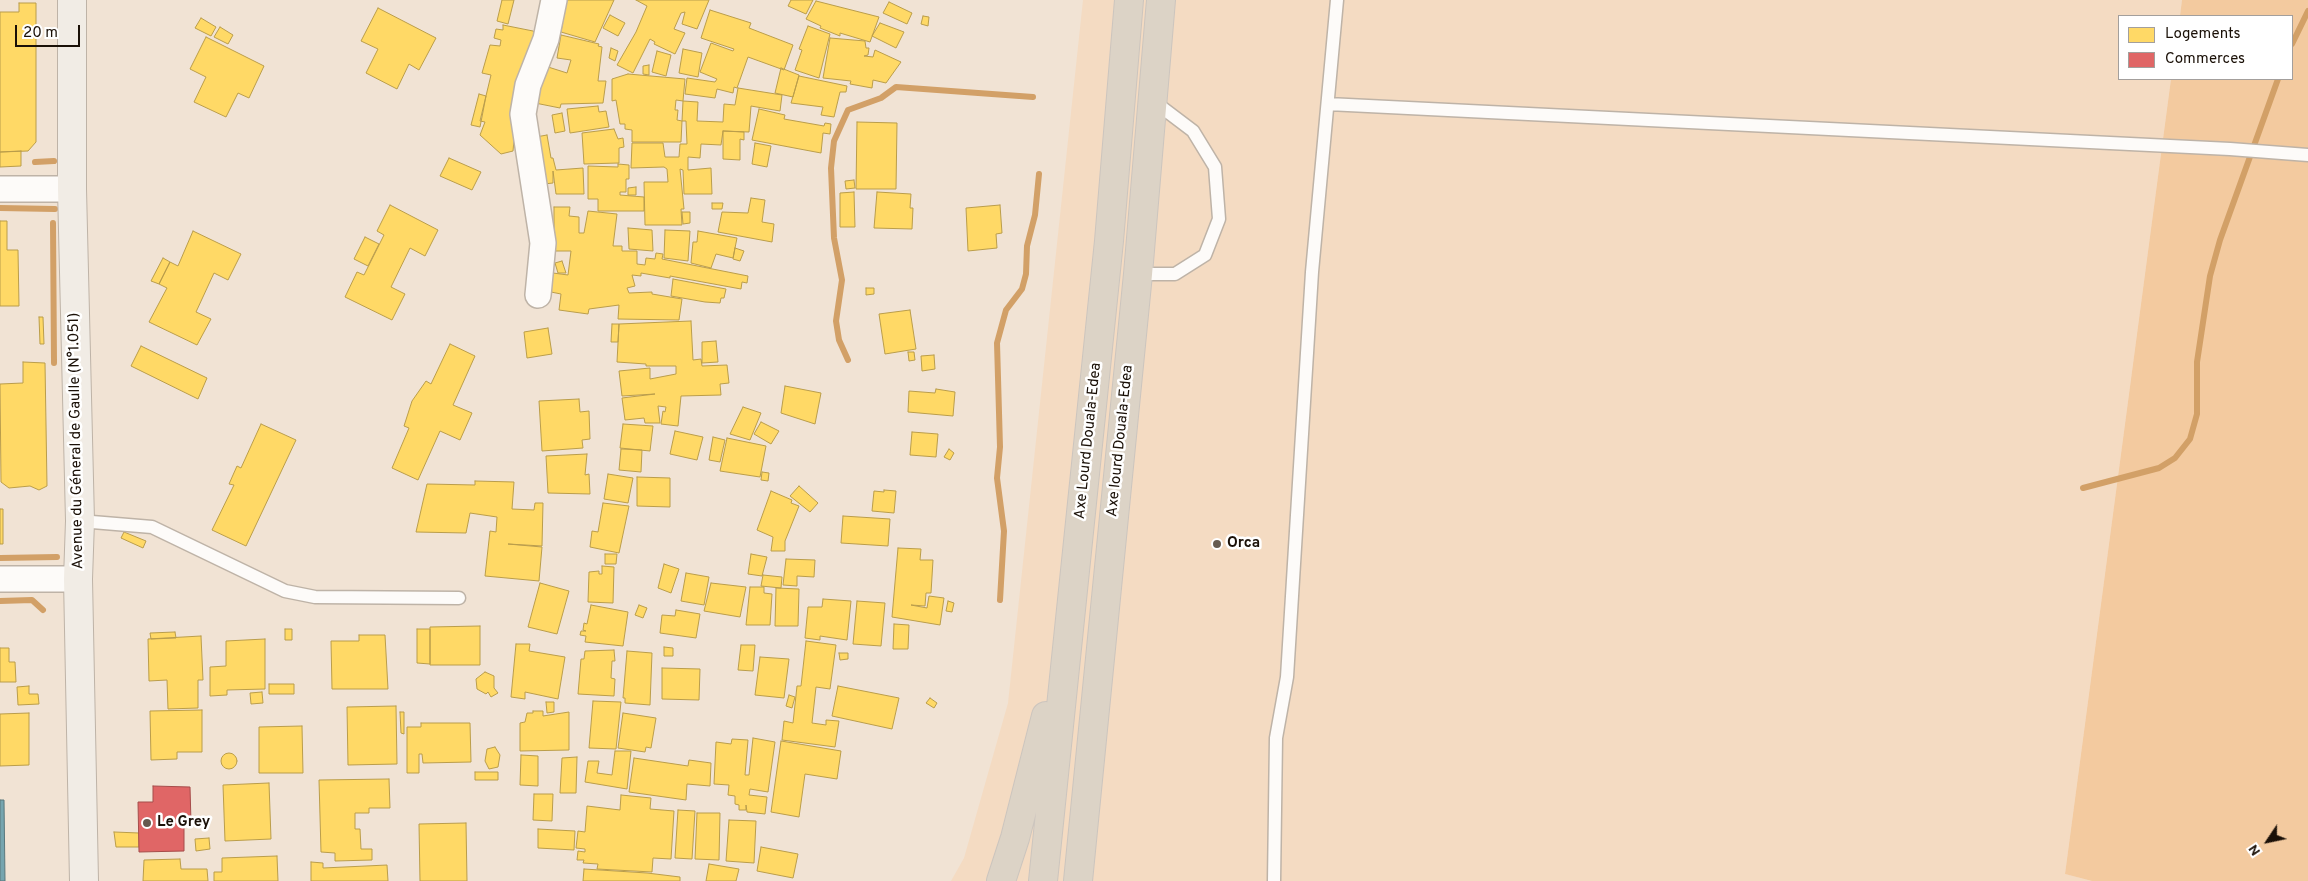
<!DOCTYPE html>
<meta charset="utf-8">
<style>
body{margin:0}
#map{position:relative;width:2308px;height:881px;overflow:hidden;background:#f1e3d4;font-family:Overpass,sans-serif}
canvas{display:block}
.legend{position:absolute;left:2118px;top:15px;width:175px;height:65px;box-sizing:border-box;background:#fff;border:1px solid #a39f9c;margin:0;padding:6px 9px;list-style:none;font-size:15px;color:#1a1007}
.legend li{display:flex;align-items:center;gap:10px;height:25px}
.legend b{width:25px;border:1px solid #a39f9c}
.north{position:absolute;left:2243px;top:816px;width:50px;height:50px;-webkit-text-stroke:4px #fff;paint-order:stroke;rotate:236deg;font-size:14px;font-weight:700;line-height:20px;text-align:center;color:#1a1007}
.north::after{content:'';display:block;margin:auto;width:18px;height:22px;background:#1a1007;clip-path:polygon(50% 0,100% 100%,50% 72%,0 100%)}
.scale{position:absolute;left:15px;top:25px;width:65px;height:22px;box-sizing:border-box;border:2px solid #1a1007;border-top:0;padding-left:6px;font-size:15px;line-height:18px;white-space:nowrap;color:#1a1007;-webkit-text-stroke:4px #fff;paint-order:stroke}
</style>
<div id="map">
<canvas width="2308" height="881"></canvas>
<ul class="legend">
<li><b style="height:14px;background:#ffd966"></b>Logements</li>
<li><b style="height:14px;background:#e06666"></b>Commerces</li>
</ul>
<div class="north">N</div>
<div class="scale">20 m</div>
</div>
<script>
const g = document.querySelector('canvas').getContext('2d');
g.lineJoin = 'round';
function fill(path, color) {
  g.fillStyle = color;
  g.fill(path, 'evenodd');
}
function shape(rows) {
  const path = new Path2D();
  for (const r of rows) {
    if (r.length === 3) {
      path.moveTo(r[0] + r[2], r[1]);
      path.arc(r[0], r[1], r[2], 0, 2 * Math.PI);
      continue;
    }
    path.moveTo(r[0], r[1]);
    for (let i = 2; i < r.length; i += 2) path.lineTo(r[i], r[i + 1]);
  }
  return path;
}
function stroke(path, color, width, dash) {
  g.strokeStyle = color;
  g.lineWidth = width;
  g.lineCap = dash ? 'butt' : 'round';
  g.setLineDash(dash || []);
  g.stroke(path);
}
function write(font, color, halo, rows, align = 'center') {
  g.font = font + ' Overpass,sans-serif';
  g.lineWidth = 5;
  g.setLineDash([]);
  g.textBaseline = 'middle';
  g.strokeStyle = halo;
  g.fillStyle = color;
  for (const [text, x, y, turn = 0] of rows) {
    g.save();
    g.translate(x, y);
    g.rotate((+turn || 0) * Math.PI / 180);
    g.textAlign = isNaN(turn) ? turn : align;
    if (halo) g.strokeText(text, 0, 0);
    g.fillText(text, 0, 0);
    g.restore();
  }
}
const built = shape([
 [1083,0,2182,0,2180,16,2119,16,2119,79,2171,79,2065,874,2092,881,951,881,964,858,1008,703]
]);
const green = shape([
 [2182,0,2308,0,2308,881,2092,881,2065,874,2171,79,2292,79,2292,16,2180,16]
]);
const homes = shape([
 [502,0,514,0,508,24,497,21,502,0],
 [566,0,614,0,595,42,561,32,566,0],
 [636,0,709,0,697,29,682,24,685,12,681,13,674,29,685,33,675,54,654,44,655,42,650,39,633,73,617,65,636,32,647,6,636,0],
 [791,0,813,0,806,14,788,6,791,0],
 [816,1,879,17,870,42,840,33,840,36,820,28,821,26,806,19,816,1],
 [889,2,912,13,907,24,883,13,889,2],
 [19,3,36,3,36,142,28,151,0,152,0,12,19,12,19,3],
 [378,8,436,38,419,70,409,64,397,89,366,73,378,49,361,41,378,8],
 [710,10,751,23,749,28,793,45,784,70,748,57,737,88,734,87,733,93,717,89,715,98,685,94,687,78,715,82,717,79,700,72,711,43,733,51,734,49,701,38,710,10],
 [610,15,625,23,618,36,603,28,610,15],
 [923,16,929,17,928,26,921,24,923,16],
 [201,18,216,27,211,36,195,28,201,18],
 [880,23,904,32,896,48,872,36,880,23],
 [503,25,533,31,539,35,515,129,513,151,501,154,480,135,485,122,480,121,491,75,482,73,490,45,500,46,501,40,494,38,496,29,503,30,503,25],
 [808,26,830,34,819,78,795,70,802,50,799,49,808,26],
 [220,27,233,35,228,44,214,37,220,27],
 [561,35,599,44,598,46,602,47,598,81,606,81,603,103,561,104,560,108,535,103,545,66,567,73,571,60,557,58,561,35],
 [206,37,264,66,249,98,238,93,226,117,194,102,206,77,190,69,206,37],
 [830,38,865,41,866,48,869,48,868,55,864,56,873,57,875,50,901,62,886,83,873,80,872,88,850,84,851,81,823,78,830,38],
 [611,48,618,51,615,61,609,58,611,48],
 [683,49,702,53,698,77,679,73,683,49],
 [657,51,671,55,666,76,652,72,657,51],
 [649,65,649,75,643,74,643,66,649,65],
 [781,68,799,75,793,97,775,93,781,68],
 [628,74,685,79,683,101,676,100,675,110,678,110,677,120,682,121,681,142,632,142,632,130,625,129,625,124,620,124,616,100,612,101,612,79,628,74],
 [799,76,847,86,846,92,840,92,834,117,821,115,823,107,791,103,799,76],
 [738,88,782,95,780,111,751,106,749,132,723,131,721,145,701,144,700,158,688,157,688,170,711,168,712,194,684,194,683,170,680,169,684,209,681,209,682,225,645,225,644,182,668,182,667,169,664,167,631,168,632,143,663,143,665,157,679,157,680,144,687,144,686,121,682,121,683,101,698,102,697,121,723,122,724,104,735,105,738,88],
 [479,94,486,96,480,127,471,125,479,94],
 [598,106,599,112,606,111,609,127,570,133,567,109,598,106],
 [759,109,785,115,784,119,824,126,825,123,831,124,830,134,823,133,821,153,752,140,759,109],
 [562,113,565,131,555,133,552,115,562,113],
 [857,122,897,123,896,189,856,189,857,122],
 [614,129,618,139,623,138,624,147,619,148,619,163,584,164,582,133,614,129],
 [723,131,744,132,744,140,740,139,740,160,723,159,723,131],
 [547,135,551,158,553,158,556,170,583,168,584,194,556,194,553,171,553,183,544,184,536,137,547,135],
 [755,143,771,146,767,167,752,164,755,143],
 [21,151,21,166,0,167,0,152,21,151],
 [449,158,481,172,472,190,440,176,449,158],
 [618,164,629,165,629,179,626,179,626,192,620,192,620,195,644,197,644,211,598,211,598,199,588,199,588,166,618,167,618,164],
 [854,180,855,188,846,189,845,181,854,180],
 [636,187,636,195,628,195,628,188,636,187],
 [854,192,855,227,840,227,840,193,854,192],
 [877,192,911,194,910,208,913,208,912,229,874,228,877,192],
 [751,198,765,200,762,222,774,224,772,242,718,232,722,212,748,213,751,198],
 [712,203,723,203,722,209,712,209,712,203],
 [390,205,438,230,425,256,410,248,391,287,405,294,392,320,345,297,357,272,364,275,384,235,377,231,390,205],
 [1000,205,1002,233,996,234,997,248,968,251,966,208,1000,205],
 [554,207,570,207,569,216,579,217,579,233,584,233,588,211,617,214,613,246,622,246,622,251,637,251,637,264,645,265,646,258,655,259,656,253,663,254,662,259,748,276,747,283,742,282,741,289,670,276,670,278,641,273,641,276,632,275,635,286,627,288,629,293,652,292,652,294,682,299,679,320,618,319,619,305,589,309,588,314,559,310,561,294,551,292,553,273,568,275,571,251,554,251,554,207],
 [682,212,690,212,690,223,683,224,682,212],
 [0,221,7,221,7,250,18,250,19,306,0,306,0,221],
 [628,228,652,230,653,251,629,249,628,228],
 [665,230,690,231,688,261,664,258,665,230],
 [193,231,241,254,228,280,214,273,196,312,211,319,197,345,149,322,167,288,159,284,170,262,178,266,193,231],
 [698,231,737,238,733,258,716,254,711,268,691,263,693,242,697,242,698,231],
 [365,237,379,244,368,266,354,259,365,237],
 [735,248,744,251,740,261,733,259,735,248],
 [163,258,170,262,159,284,151,281,163,258],
 [562,261,566,273,558,273,555,263,562,261],
 [673,279,726,289,724,298,721,298,720,303,705,302,671,296,673,279],
 [866,288,874,288,874,294,866,295,866,288],
 [910,310,916,349,885,354,879,314,910,310],
 [39,317,43,317,44,344,40,344,39,317],
 [691,321,693,360,701,359,702,366,727,365,729,383,720,384,721,395,681,396,678,426,661,424,663,411,665,412,666,407,658,406,660,423,645,423,644,418,625,420,622,398,655,394,622,396,619,371,650,368,650,379,676,374,676,366,646,366,646,364,617,362,619,324,691,321],
 [612,324,619,324,618,342,611,342,612,324],
 [548,328,552,354,527,358,524,332,548,328],
 [716,341,718,362,702,363,702,342,716,341],
 [450,344,475,356,453,405,472,413,460,440,440,431,418,480,392,468,409,428,404,426,412,401,426,381,431,384,450,344],
 [141,346,207,378,198,399,131,366,141,346],
 [908,352,914,352,915,360,909,361,908,352],
 [934,355,935,369,922,371,921,356,934,355],
 [23,362,45,363,47,486,39,490,30,486,9,488,1,482,0,384,23,383,23,362],
 [785,386,821,393,815,424,781,413,785,386],
 [936,389,955,392,953,416,908,412,909,391,935,393,936,389],
 [579,399,580,412,589,411,590,439,582,440,583,448,542,451,539,401,579,399],
 [743,407,761,413,750,440,730,434,743,407],
 [761,422,779,431,771,444,754,434,761,422],
 [261,424,296,440,246,546,212,530,234,485,229,484,237,466,241,468,261,424],
 [623,424,653,426,650,451,620,448,623,424],
 [675,431,703,437,697,460,670,454,675,431],
 [912,432,938,434,936,457,910,455,912,432],
 [713,437,725,440,720,462,709,460,713,437],
 [727,438,766,446,760,477,720,471,727,438],
 [621,449,642,450,641,472,619,470,621,449],
 [949,449,954,453,950,460,944,457,949,449],
 [587,454,585,475,589,474,590,494,548,493,546,456,587,454],
 [762,472,769,473,768,481,761,480,762,472],
 [608,474,633,478,628,503,604,499,608,474],
 [637,477,670,478,670,507,637,506,637,477],
 [475,481,514,482,512,509,534,510,535,503,543,503,542,546,508,544,542,547,539,581,485,576,490,531,496,532,497,517,470,513,466,533,416,532,427,484,475,485,475,481],
 [799,486,818,503,810,512,790,496,799,486],
 [884,490,896,491,894,513,872,511,874,491,884,492,884,490],
 [771,491,792,500,791,503,799,506,785,541,785,551,771,551,773,537,757,530,771,491],
 [603,503,629,506,619,553,590,547,592,531,598,532,603,503],
 [0,509,3,509,3,544,0,544,0,509],
 [843,516,890,519,888,546,841,543,843,516],
 [124,532,146,541,143,548,121,538,124,532],
 [898,548,921,549,920,560,933,560,931,593,926,593,925,606,911,605,927,608,929,596,944,598,940,625,892,617,898,548],
 [605,554,617,554,616,564,605,564,605,554],
 [751,554,767,557,762,576,748,574,751,554],
 [786,559,815,560,814,577,797,576,797,586,783,585,786,559],
 [664,564,679,569,671,593,658,588,664,564],
 [602,566,614,567,613,603,588,602,589,572,599,571,599,574,602,574,602,566],
 [686,573,709,577,704,605,681,601,686,573],
 [763,575,782,577,781,588,761,586,763,575],
 [540,583,569,591,557,634,528,627,540,583],
 [711,583,746,587,740,617,704,611,711,583],
 [750,587,764,587,764,593,772,594,770,625,746,625,750,587],
 [776,588,799,589,798,626,775,626,776,588],
 [823,599,851,601,847,640,820,636,820,640,805,638,808,607,822,607,823,599],
 [857,601,885,603,881,646,853,644,857,601],
 [948,601,954,603,952,612,946,611,948,601],
 [591,605,628,612,623,646,585,642,586,636,580,635,581,631,586,631,583,630,584,623,587,624,591,605],
 [639,605,647,608,643,618,635,615,639,605],
 [676,610,700,614,696,638,660,633,662,615,675,616,676,610],
 [894,624,909,625,908,649,893,649,894,624],
 [480,626,480,665,430,665,430,627,480,626],
 [285,629,292,629,292,640,285,640,285,629],
 [417,629,430,629,430,664,417,663,417,629],
 [175,632,176,638,151,639,150,633,175,632],
 [359,635,385,635,388,689,332,689,331,641,359,641,359,635],
 [201,636,203,680,198,680,198,708,168,709,167,680,149,681,148,639,201,636],
 [265,639,265,689,227,690,227,695,210,696,210,667,226,666,226,641,265,639],
 [806,641,836,645,830,689,816,687,812,723,826,725,826,720,839,721,835,747,782,740,784,721,793,723,797,686,801,686,806,641],
 [516,644,530,644,529,651,565,657,558,699,525,692,525,699,511,697,516,644],
 [741,645,755,645,753,671,738,670,741,645],
 [664,647,673,648,673,656,664,656,664,647],
 [0,648,9,648,9,662,15,662,16,682,0,682,0,648],
 [614,650,615,661,612,661,611,678,615,679,614,696,578,694,581,659,584,659,585,651,614,650],
 [627,651,652,653,650,705,625,703,625,698,623,698,627,651],
 [839,653,848,653,848,659,840,660,839,653],
 [760,657,789,659,784,698,755,695,760,657],
 [662,668,700,669,699,700,662,699,662,668],
 [485,672,494,676,494,688,498,693,491,697,488,692,486,694,477,689,476,679,485,672],
 [269,684,294,684,294,694,269,694,269,684],
 [29,686,29,694,38,694,39,704,18,705,17,687,29,686],
 [838,686,899,698,892,729,832,716,838,686],
 [262,692,263,703,251,704,250,693,262,692],
 [789,695,795,697,792,708,786,706,789,695],
 [930,698,937,703,934,708,926,703,930,698],
 [593,701,621,702,616,749,589,748,593,701],
 [546,702,554,702,554,712,547,713,546,702],
 [396,706,397,764,348,765,347,707,396,706],
 [202,710,202,752,177,752,177,759,151,760,150,711,202,710],
 [533,711,543,711,543,716,569,712,569,750,520,751,520,723,525,722,527,713,533,713,533,711],
 [400,712,404,712,404,734,401,733,400,712],
 [29,713,29,765,0,766,0,714,29,713],
 [623,713,656,718,651,748,646,747,645,752,618,748,623,713],
 [421,723,470,723,471,762,423,763,422,754,419,754,419,773,407,773,407,727,421,727,421,723],
 [302,726,303,773,259,773,259,727,302,726],
 [753,738,775,742,768,792,750,789,749,795,767,797,765,814,747,812,746,805,746,810,739,810,739,805,735,804,735,796,728,795,729,785,714,784,716,742,731,744,732,739,748,740,745,775,749,775,753,738],
 [781,741,841,751,837,779,805,774,799,817,771,812,781,741],
 [495,747,500,755,498,767,489,769,485,761,487,749,495,747],
 [615,751,631,751,627,789,585,782,588,761,599,761,597,773,612,775,615,751],
 [229,761,8],
 [521,755,538,756,538,786,520,785,521,755],
 [577,757,576,793,560,793,562,758,577,757],
 [634,758,688,766,689,760,711,763,710,786,687,784,686,800,629,792,634,758],
 [475,772,498,772,498,780,475,780,475,772],
 [389,779,390,808,369,808,369,813,355,813,355,829,360,829,361,849,372,849,372,860,335,861,335,853,321,852,319,780,389,779],
 [269,783,271,839,225,841,223,785,269,783],
 [534,794,553,794,552,821,533,820,534,794],
 [621,795,651,798,650,809,674,811,671,859,653,858,652,872,597,869,598,864,583,863,584,860,577,860,578,851,585,852,585,849,576,848,578,831,585,832,587,806,620,810,621,795],
 [678,810,695,811,692,859,675,858,678,810],
 [697,813,720,813,719,860,695,859,697,813],
 [729,820,756,821,754,863,726,861,729,820],
 [466,823,467,881,420,881,419,824,466,823],
 [538,829,575,831,574,850,538,848,538,829],
 [114,832,139,833,139,847,116,847,114,832],
 [209,838,210,849,196,851,195,839,209,838],
 [761,847,798,854,793,878,757,871,761,847],
 [277,856,278,881,214,881,214,872,222,872,222,858,277,856],
 [180,859,181,869,207,869,208,881,143,881,144,860,180,859],
 [311,862,323,863,323,868,387,865,388,881,311,881,311,862],
 [709,864,739,869,736,881,706,881,709,864],
 [584,869,647,873,680,877,680,881,583,881,584,869]
]);
const shops = shape([
 [153,786,190,787,191,823,184,823,184,851,139,852,138,802,153,802,153,786]
]);
const public = shape([
 [0,800,4,800,5,881,0,881,0,800]
]);
const stream = shape([
 [2292,44,2308,11],
 [35,162,54,161],
 [0,208,55,209],
 [53,223,54,363],
 [848,360,839,340,836,321,842,280,834,238,831,168,834,141,848,110,881,98,896,87,1033,97],
 [2083,488,2159,468,2175,458,2190,439,2197,414,2197,362,2210,276,2220,240,2278,79],
 [0,558,57,557],
 [1000,600,1004,531,997,478,1000,447,997,343,1006,310,1022,289,1026,274,1027,246,1035,215,1039,174],
 [0,601,32,600,43,610]
]);
const service = shape([
 [1328,104,2230,149,2308,155],
 [1138,274,1175,274,1205,255,1219,219,1215,167,1193,131,1152,100],
 [80,521,152,527,285,591,315,597,459,598],
 [1274,881,1276,738,1287,677,1312,272,1337,0]
]);
const minor = shape([
 [0,189,72,189],
 [538,295,543,243,523,114,528,85,546,39,554,0],
 [0,579,78,579]
]);
const secondary = shape([
 [72,0,72,189,80,521,78,579,84,881]
]);
const trunk = shape([
 [1001,881,1015,838,1046,716],
 [1043,881,1109,241,1129,0],
 [1078,881,1138,274,1161,0]
]);
const markers = [
 [1217,544,5,"#655a4f"],
 [147,823,5,"#655a4f"]
];
const streetNames = [
 ["Avenue du Géneral de Gaulle (N°1.051)",77,441,-91],
 ["Axe Lourd Douala-Edea",1089,441,-84],
 ["Axe lourd Douala-Edea",1121,441,-84]
];
const poiNames = [
 ["Orca",1227,544],
 ["Le Grey",157,823]
];
fill(built, '#f4dbc2');
fill(green, '#f3ca9f');
fill(homes, '#ffd966');
stroke(homes, '#ba9d4a', 1);
fill(shops, '#e06666');
stroke(shops, '#a54c4a', 1);
fill(public, '#76a5af');
stroke(public, '#5a787d', 1);
stroke(stream, '#d2a067', 6);
stroke(service, '#beb3a7', 15);
stroke(minor, '#beb3a7', 28);
stroke(secondary, '#beb3a7', 30);
stroke(trunk, '#ccc5be', 30);
stroke(service, '#fdfbf9', 12);
stroke(minor, '#fdfbf9', 25);
stroke(secondary, '#f1ece5', 28);
stroke(trunk, '#dcd3c6', 28);
for (const [x, y, r, color] of markers) {
  const dot = new Path2D();
  dot.arc(x, y, r, 0, 2 * Math.PI);
  g.fillStyle = color;
  g.fill(dot);
  stroke(dot, '#fff', 2);
}
write('15px', '#1a1007', '#fff', streetNames);
write('bold 15px', '#1a1007', '#fff', poiNames, 'left');
</script>
